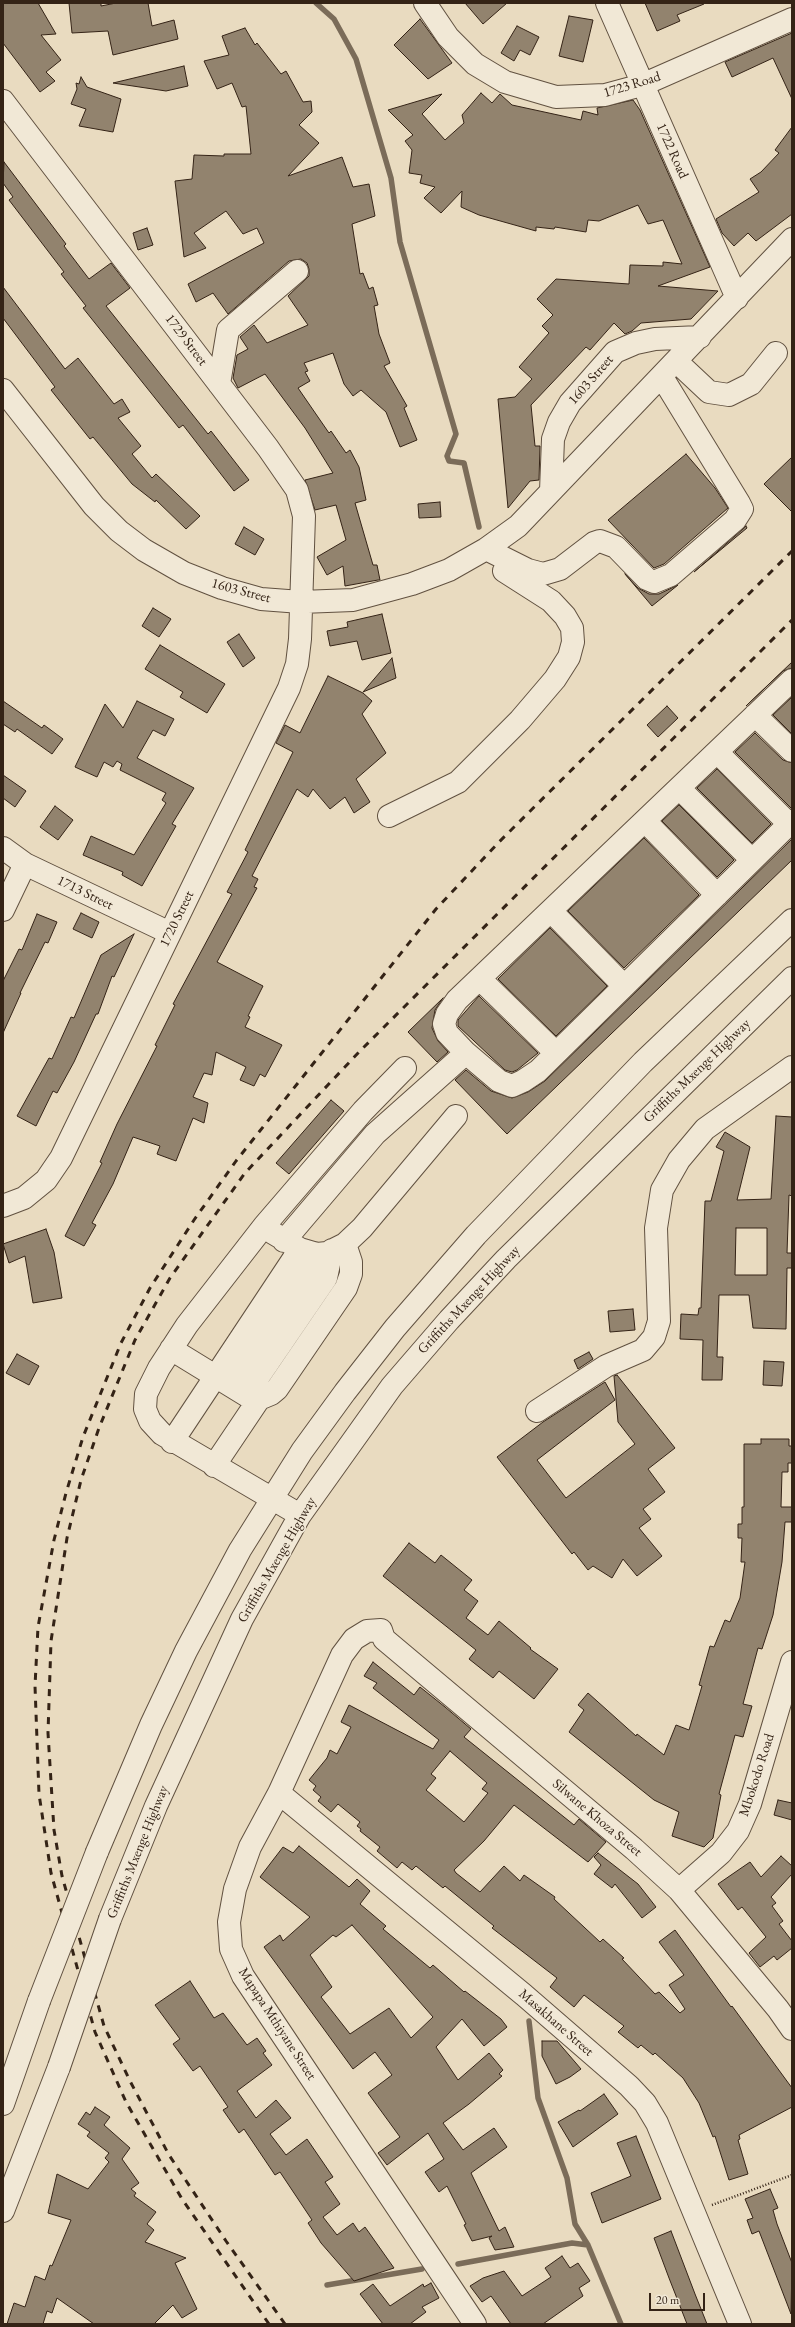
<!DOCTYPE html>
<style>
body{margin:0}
#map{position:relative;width:795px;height:2327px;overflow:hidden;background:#e9dbc0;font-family:"EB Garamond",serif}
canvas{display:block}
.frame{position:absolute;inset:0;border:4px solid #342316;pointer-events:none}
.scale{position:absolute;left:649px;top:2293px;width:56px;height:18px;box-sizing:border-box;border:2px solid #342316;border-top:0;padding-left:5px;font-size:12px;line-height:14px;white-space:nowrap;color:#342316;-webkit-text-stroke:3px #f1e8d6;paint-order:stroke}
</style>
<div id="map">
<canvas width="795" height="2327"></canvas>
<div class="frame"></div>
<div class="scale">20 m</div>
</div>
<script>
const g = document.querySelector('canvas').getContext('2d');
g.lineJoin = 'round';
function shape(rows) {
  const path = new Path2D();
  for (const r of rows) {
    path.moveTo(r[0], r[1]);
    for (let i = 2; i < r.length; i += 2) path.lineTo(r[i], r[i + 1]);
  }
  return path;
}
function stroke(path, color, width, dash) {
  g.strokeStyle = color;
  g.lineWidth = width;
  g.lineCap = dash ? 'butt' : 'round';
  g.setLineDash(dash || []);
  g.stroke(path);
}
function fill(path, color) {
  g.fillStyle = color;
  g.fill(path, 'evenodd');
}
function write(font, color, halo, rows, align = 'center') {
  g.font = font + ' "EB Garamond",serif';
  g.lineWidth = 3.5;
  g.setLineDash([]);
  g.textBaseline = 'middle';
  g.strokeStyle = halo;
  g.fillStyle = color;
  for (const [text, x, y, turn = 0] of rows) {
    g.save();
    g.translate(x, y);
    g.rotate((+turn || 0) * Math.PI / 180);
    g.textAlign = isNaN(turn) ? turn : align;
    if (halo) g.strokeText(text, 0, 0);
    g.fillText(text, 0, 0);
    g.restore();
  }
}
const stream = shape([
 [316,3,334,19,356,59,391,178,400,242,456,434,447,456,449,461,464,463,479,527],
 [529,2021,538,2098,567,2178,575,2224,588,2245,621,2324],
 [458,2264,572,2243,588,2245],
 [327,2285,422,2269]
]);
const building = shape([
 [3,3,38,3,56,34,41,35,61,60,46,72,55,81,40,92,3,43,3,3],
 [69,3,101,3,101,6,116,3,148,3,152,26,174,20,178,39,113,55,108,31,72,33,69,3],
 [465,3,507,3,483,24,465,3],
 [645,3,704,3,704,4,677,15,680,21,657,31,645,3],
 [569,16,593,20,583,62,559,56,569,16],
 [420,19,452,63,428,79,394,45,420,19],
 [517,26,539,37,530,55,520,50,514,61,501,53,517,26],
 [245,28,255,45,257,43,281,74,286,71,303,102,311,101,312,112,299,125,319,143,288,176,342,157,353,187,369,184,375,216,352,224,360,274,363,273,369,289,373,287,378,305,374,306,379,334,390,363,384,366,407,406,404,408,417,440,400,447,386,412,361,390,353,396,344,384,333,353,304,363,308,371,305,372,310,381,298,388,329,433,331,431,346,453,350,450,359,467,366,500,355,503,373,565,377,565,380,580,378,580,345,586,343,566,327,575,317,557,346,540,336,505,315,510,305,480,333,473,305,428,265,374,238,388,233,378,237,355,248,349,240,337,254,325,267,343,308,325,288,296,309,276,309,269,307,263,301,259,289,261,228,314,213,293,196,302,188,284,264,243,257,228,243,234,226,211,194,233,206,248,184,257,175,181,192,179,194,155,224,156,224,154,251,154,246,106,242,107,232,83,217,89,204,61,229,55,222,36,245,28],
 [792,33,792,99,773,58,732,77,725,62,792,33],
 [184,66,188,86,166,91,113,83,184,66],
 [81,77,87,87,121,99,113,132,79,126,86,109,71,104,77,89,76,83,79,84,81,77],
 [481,93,492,103,500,94,512,105,581,120,583,111,598,115,597,108,633,100,640,110,710,267,658,286,718,291,691,319,641,323,632,331,625,334,614,323,590,350,586,347,531,405,535,446,540,446,539,480,530,481,508,508,498,399,515,397,532,379,519,367,549,333,542,326,553,315,537,299,556,279,629,284,630,265,663,266,663,262,682,264,663,220,648,224,638,205,599,221,588,220,586,232,555,227,554,229,536,227,536,231,479,215,461,207,462,191,441,213,424,198,435,187,420,183,422,175,409,173,412,150,405,141,413,135,388,110,442,94,422,114,445,140,464,123,462,115,481,93],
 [792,127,792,214,756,241,748,233,734,246,722,233,716,219,759,192,750,179,761,172,779,153,775,150,792,127],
 [4,162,66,244,64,246,89,279,111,263,130,288,106,306,208,434,211,431,249,480,234,491,183,425,179,428,83,308,86,306,61,274,64,272,9,200,13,197,3,183,4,162],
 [147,228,153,245,138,250,133,233,147,228],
 [3,287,65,369,78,358,114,404,122,399,130,412,118,418,141,446,132,454,152,478,156,474,200,516,186,529,156,500,155,502,132,484,93,437,90,439,51,390,55,387,3,318,3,287],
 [686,454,715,488,728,508,664,564,654,568,608,520,686,454],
 [792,457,792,512,764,484,792,457],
 [440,502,441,517,419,518,418,504,440,502],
 [746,526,747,528,694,572,743,529,746,526],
 [244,527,264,539,255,555,235,544,244,527],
 [625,574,638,588,649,594,659,594,678,585,652,606,625,574],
 [153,608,171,619,159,637,142,626,153,608],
 [382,614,391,653,362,660,357,641,330,646,327,631,348,627,347,622,382,614],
 [239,634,255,658,243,667,227,642,239,634],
 [160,645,225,684,207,713,180,697,183,692,145,669,160,645],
 [392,658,396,678,363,692,392,658],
 [792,662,792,668,783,671,746,706,792,662],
 [328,676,363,693,372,701,362,714,386,753,356,779,370,802,354,813,345,797,330,809,313,789,308,797,297,789,252,876,258,879,254,887,257,888,217,962,263,986,248,1016,250,1017,245,1027,282,1045,265,1077,260,1074,254,1086,240,1080,246,1067,216,1052,212,1075,204,1073,193,1097,208,1103,204,1123,193,1118,176,1161,157,1154,160,1146,133,1137,113,1184,92,1223,96,1225,84,1246,65,1236,102,1163,100,1162,117,1124,157,1046,155,1045,175,1005,173,1004,232,894,227,892,248,852,245,850,293,752,276,743,285,725,300,733,328,676],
 [792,697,792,734,773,715,792,697],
 [3,701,42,728,44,725,63,739,52,754,17,729,15,732,3,724,3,701],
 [137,701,174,719,165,736,153,730,137,758,194,788,172,824,176,826,142,886,122,875,123,872,83,855,91,836,134,855,166,803,162,800,166,793,120,770,122,764,117,761,113,767,104,762,97,777,75,767,105,704,123,728,137,701],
 [667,706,678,718,658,737,647,725,667,706],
 [755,733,783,760,792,763,792,809,735,752,755,733],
 [717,769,771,824,752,843,697,788,717,769],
 [3,775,26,791,15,807,3,798,3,775],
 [679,805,734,860,717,877,662,821,679,805],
 [55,806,73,820,58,840,40,827,55,806],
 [644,838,699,895,624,968,568,911,644,838],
 [792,839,792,860,507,1134,455,1080,466,1070,491,1091,512,1098,528,1092,545,1081,792,839],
 [81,913,99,922,92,938,73,929,81,913],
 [37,914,57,922,48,943,45,942,20,993,21,993,3,1033,3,981,19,949,22,950,37,914],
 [550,928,607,986,556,1036,498,979,550,928],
 [134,934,114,977,112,976,98,1014,96,1014,74,1062,57,1093,53,1091,36,1126,17,1116,49,1058,52,1059,71,1017,74,1018,101,955,134,934],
 [479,996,538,1053,517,1070,512,1072,505,1070,458,1026,458,1020,479,996],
 [443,998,435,1010,432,1028,438,1041,448,1052,437,1062,408,1032,443,998],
 [331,1100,344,1111,289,1174,276,1163,331,1100],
 [776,1116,792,1117,792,1196,789,1195,787,1253,792,1253,792,1268,787,1268,786,1329,753,1328,749,1295,719,1295,717,1357,723,1357,722,1380,702,1380,703,1340,680,1339,681,1314,698,1315,699,1308,701,1308,705,1201,711,1201,724,1151,716,1147,725,1132,750,1147,737,1200,771,1199,776,1116],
 [736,1228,767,1228,767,1275,735,1275,736,1228],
 [46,1229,54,1252,62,1298,33,1303,25,1256,9,1263,3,1244,46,1229],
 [633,1309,635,1330,610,1332,608,1311,633,1309],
 [589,1352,593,1359,578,1369,574,1360,589,1352],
 [17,1354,39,1366,29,1385,6,1373,17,1354],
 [764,1361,784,1362,782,1386,763,1385,764,1361],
 [617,1375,675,1448,648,1469,665,1492,643,1509,651,1519,639,1528,662,1556,637,1576,623,1559,612,1578,593,1566,588,1570,574,1552,572,1554,497,1457,543,1422,605,1382,615,1400,537,1460,566,1498,635,1444,618,1422,614,1376,617,1375],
 [761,1439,789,1439,789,1446,792,1446,792,1463,788,1463,788,1472,782,1472,781,1507,792,1507,792,1522,785,1522,782,1562,773,1615,762,1649,758,1648,743,1704,752,1706,743,1737,735,1735,719,1794,721,1795,713,1838,704,1847,672,1836,679,1812,654,1800,569,1732,584,1710,578,1705,588,1693,636,1736,637,1734,664,1755,676,1725,689,1730,702,1686,699,1685,710,1646,714,1647,725,1620,730,1622,740,1598,745,1562,741,1562,742,1538,738,1538,738,1524,742,1524,742,1507,744,1507,744,1444,761,1444,761,1439],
 [409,1543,435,1563,441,1555,472,1580,464,1590,478,1601,466,1618,488,1635,499,1621,531,1648,530,1649,558,1669,534,1699,499,1671,493,1678,469,1659,476,1650,383,1576,409,1543],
 [373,1662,414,1695,420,1687,445,1707,471,1729,464,1737,574,1825,579,1819,606,1842,588,1862,514,1805,484,1841,454,1870,456,1873,480,1892,504,1866,520,1881,524,1875,555,1897,554,1899,600,1942,603,1939,624,1958,622,1959,655,1994,659,1992,680,2013,685,2009,669,1985,684,1975,659,1942,675,1930,731,2007,732,2006,792,2088,792,2107,739,2135,740,2139,738,2140,748,2174,729,2180,715,2136,713,2137,699,2103,683,2078,655,2053,653,2055,641,2045,638,2048,618,2032,624,2026,584,1995,574,2007,550,1987,557,1978,492,1928,494,1926,445,1886,443,1888,416,1866,412,1870,402,1862,397,1868,377,1851,380,1847,360,1831,361,1829,357,1826,360,1822,338,1804,331,1812,318,1801,321,1797,313,1790,316,1786,309,1780,327,1758,330,1750,337,1754,351,1727,341,1722,349,1705,433,1749,439,1740,373,1688,377,1683,364,1676,373,1662],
 [450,1751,487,1783,482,1789,488,1793,464,1822,426,1790,436,1778,431,1774,450,1751],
 [778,1800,792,1803,792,1820,774,1815,778,1800],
 [299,1846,349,1887,357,1879,370,1891,360,1904,386,1926,383,1929,430,1968,433,1965,464,1992,465,1991,501,2019,507,2027,484,2046,462,2019,436,2047,458,2080,489,2053,503,2070,499,2074,502,2076,469,2104,443,2123,463,2150,494,2128,507,2147,471,2173,499,2231,505,2227,514,2247,495,2250,489,2238,492,2236,472,2241,464,2225,466,2224,447,2186,439,2192,425,2172,444,2159,428,2133,387,2165,378,2153,400,2137,368,2093,392,2075,375,2052,353,2069,264,1947,280,1935,283,1941,310,1917,260,1877,283,1847,293,1853,299,1846],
 [352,1925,433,2017,411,2038,389,2008,350,2034,321,1997,332,1987,310,1955,333,1935,336,1937,352,1925],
 [598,1853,638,1884,656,1907,642,1918,615,1884,612,1888,594,1874,601,1865,594,1857,598,1853],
 [781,1856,792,1866,792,1874,771,1897,776,1903,772,1906,783,1921,779,1924,792,1941,792,1948,777,1960,774,1956,760,1967,749,1953,766,1937,742,1907,738,1910,718,1884,750,1862,761,1877,781,1856],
 [190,1981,214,2018,223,2013,247,2045,257,2038,266,2051,263,2053,272,2065,237,2091,256,2118,276,2100,291,2118,270,2134,286,2155,307,2139,333,2177,325,2182,340,2204,323,2217,337,2235,353,2223,359,2232,365,2227,394,2268,354,2281,321,2243,308,2223,312,2220,280,2172,275,2175,244,2129,239,2133,223,2110,228,2107,200,2066,193,2071,173,2044,180,2039,155,2005,190,1981],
 [542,2041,557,2041,581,2069,570,2077,556,2084,542,2056,542,2041],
 [604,2094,618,2114,573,2147,558,2122,579,2110,580,2111,604,2094],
 [95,2107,110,2117,104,2125,130,2148,122,2159,139,2183,131,2189,136,2193,134,2196,156,2212,147,2224,154,2230,145,2242,186,2258,175,2263,197,2309,182,2318,173,2305,154,2324,94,2324,57,2298,52,2313,47,2311,43,2324,7,2324,14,2303,25,2307,35,2276,45,2280,50,2265,52,2266,71,2220,48,2213,57,2174,88,2189,109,2162,105,2158,109,2153,87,2136,90,2132,78,2124,86,2112,90,2115,95,2107],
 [636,2136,661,2199,602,2223,591,2193,631,2176,617,2143,636,2136],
 [770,2189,778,2208,773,2210,777,2224,792,2263,791,2314,759,2231,752,2234,747,2220,753,2218,745,2199,770,2189],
 [671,2231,695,2294,707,2324,687,2324,669,2278,654,2238,671,2231],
 [562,2256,570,2268,578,2263,590,2281,579,2288,583,2296,543,2324,511,2324,491,2296,482,2302,470,2286,483,2278,504,2271,522,2296,551,2277,545,2268,562,2256],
 [431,2283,439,2298,422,2307,426,2312,410,2324,383,2324,360,2294,373,2284,390,2306,423,2284,424,2287,431,2283]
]);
const path = shape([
 [712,2205,792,2175]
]);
const minor = shape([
 [425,3,448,37,475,64,505,82,556,97,605,95,642,85,792,19],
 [607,3,737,298],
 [3,101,268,448,297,490,304,516,300,639,297,664,289,688,61,1158,46,1180,24,1198,3,1206],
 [677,362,709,392,729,395,751,384,776,353],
 [219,384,228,330,297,271],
 [3,390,94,506,119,531,144,550,184,573,222,588,261,599,301,602,353,600,412,584,449,570,486,549,518,526,792,239],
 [551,491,553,439,559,422,570,403,615,352,636,343,655,339,700,337],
 [486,549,528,570,543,574,560,569,594,543,600,541,616,547,647,579,654,582,671,575,735,520,742,509,739,503,662,377],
 [792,680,457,1000,447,1014,444,1024,447,1033,466,1053,499,1081,512,1086,523,1081,538,1071,792,821],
 [755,715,792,751],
 [717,752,789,824],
 [679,788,752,860],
 [389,816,458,782,520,720,555,679,569,657,573,642,572,628,565,616,551,601,504,571],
 [645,821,717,895],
 [3,848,25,864,170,933],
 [3,910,25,864],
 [551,911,624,986],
 [480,979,556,1053],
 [273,1233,300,1249,317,1254,327,1253,345,1244,362,1228,456,1116],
 [284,1241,375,1134,466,1053],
 [171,1349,246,1395,259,1399,271,1394,277,1389,346,1288,351,1274,351,1262,345,1244],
 [230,1385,317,1254],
 [246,1395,326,1278,332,1250],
 [537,1411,606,1366,643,1350,654,1337,659,1321,656,1228,662,1190,679,1160,705,1129,792,1067],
 [172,1442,300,1249],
 [214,1466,259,1399],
 [300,1515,162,1434,150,1421,145,1409,146,1394,159,1368,187,1325,264,1226,363,1111,405,1068],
 [279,1793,524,1995,629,2086,645,2103,657,2123,740,2324],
 [97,1852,151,1725,186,1651,240,1550,302,1451,345,1392,395,1328,476,1235,643,1062,792,920],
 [679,1890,721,1853,738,1831,750,1804,792,1662],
 [110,1919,156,1806,242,1619,300,1515,392,1386,449,1320,506,1259,792,978],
 [3,2104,39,2001],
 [3,2211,59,2067],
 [475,2324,243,1976,231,1949,229,1922,235,1889,250,1847,279,1793,342,1655,354,1639,367,1631,381,1630,384,1639,634,1849,679,1890,778,2009,792,2029]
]);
const rail = shape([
 [269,2324,182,2199,126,2102,95,2032,51,1873,39,1794,35,1686,38,1627,54,1540,66,1493,83,1437,121,1343,150,1288,194,1220,236,1161,436,909,499,842,792,551],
 [285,2324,226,2241,169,2155,130,2081,104,2026,62,1876,54,1830,48,1733,51,1641,67,1538,81,1480,99,1428,135,1340,170,1278,245,1173,359,1052,792,620]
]);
const minorBridge = shape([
 [39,2001,97,1852],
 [59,2067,110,1919]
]);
const streetNames = [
 ["1723 Road",632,85,-17],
 ["1722 Road",672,151,66],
 ["1729 Street",186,340,53],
 ["1603 Street",591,380,-49],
 ["1603 Street",241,591,15],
 ["1713 Street",85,893,26],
 ["1720 Street",177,919,-64],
 ["Griffiths Mxenge Highway",697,1071,-44],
 ["Griffiths Mxenge Highway",469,1300,-47],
 ["Griffiths Mxenge Highway",277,1560,-60],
 ["Mbokodo Road",757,1775,-72],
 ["Silwane Khoza Street",597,1818,40],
 ["Griffiths Mxenge Highway",138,1852,-68],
 ["Masakhane Street",556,2023,41],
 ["Mapapa Mthiyane Street",277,2024,57]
];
stroke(stream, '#7b6c59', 5.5);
fill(building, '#92836e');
stroke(building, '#342316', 1);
stroke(minor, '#615140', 24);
stroke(path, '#342316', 2.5, [1, 2]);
stroke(minor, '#f1e8d6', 22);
stroke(rail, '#342316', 3, [7, 7]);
stroke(minorBridge, '#615140', 24, []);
stroke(minorBridge, '#f1e8d6', 22);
write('14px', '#342316', '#f1e8d6', streetNames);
</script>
